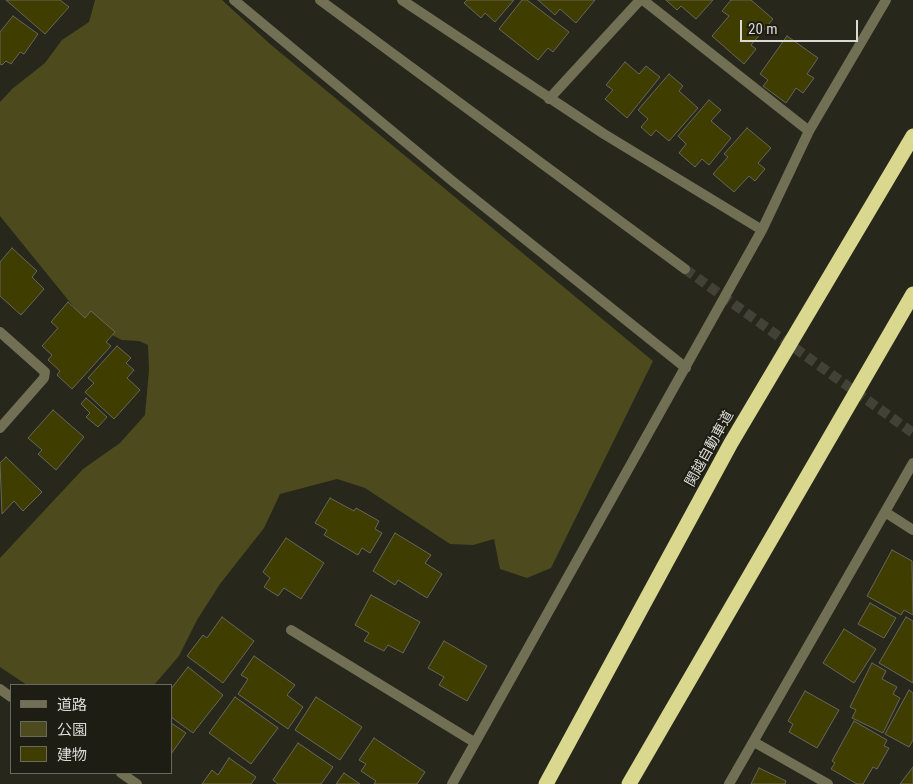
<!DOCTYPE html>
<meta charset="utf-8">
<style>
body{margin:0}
#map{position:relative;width:913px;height:784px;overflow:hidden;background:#27271c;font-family:"Roboto Condensed","Noto Sans JP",sans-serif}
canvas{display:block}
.legend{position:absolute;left:10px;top:684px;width:162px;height:90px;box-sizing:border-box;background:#1e1d13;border:1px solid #696960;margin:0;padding:6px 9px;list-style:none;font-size:15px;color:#dadbd4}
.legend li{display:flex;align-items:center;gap:10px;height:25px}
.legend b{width:25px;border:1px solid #696960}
.scale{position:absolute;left:740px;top:20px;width:118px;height:22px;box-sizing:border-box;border:2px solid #dadbd4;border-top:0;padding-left:6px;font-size:15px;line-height:18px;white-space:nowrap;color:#dadbd4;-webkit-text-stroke:4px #1e1d13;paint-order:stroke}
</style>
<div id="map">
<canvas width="913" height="784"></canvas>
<ul class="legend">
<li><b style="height:6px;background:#717054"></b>道路</li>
<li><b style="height:14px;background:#4d4b1e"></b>公園</li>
<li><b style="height:14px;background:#403d01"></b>建物</li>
</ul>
<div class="scale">20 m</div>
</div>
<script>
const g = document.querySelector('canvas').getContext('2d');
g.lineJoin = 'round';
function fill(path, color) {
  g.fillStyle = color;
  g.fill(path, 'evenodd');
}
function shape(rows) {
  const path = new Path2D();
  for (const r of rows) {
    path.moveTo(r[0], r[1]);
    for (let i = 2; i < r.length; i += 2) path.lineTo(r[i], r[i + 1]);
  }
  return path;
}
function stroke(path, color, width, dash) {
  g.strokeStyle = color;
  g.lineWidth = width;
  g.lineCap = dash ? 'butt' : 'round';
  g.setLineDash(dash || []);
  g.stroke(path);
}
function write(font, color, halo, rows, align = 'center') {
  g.font = font + ' "Roboto Condensed","Noto Sans JP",sans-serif';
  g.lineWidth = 4;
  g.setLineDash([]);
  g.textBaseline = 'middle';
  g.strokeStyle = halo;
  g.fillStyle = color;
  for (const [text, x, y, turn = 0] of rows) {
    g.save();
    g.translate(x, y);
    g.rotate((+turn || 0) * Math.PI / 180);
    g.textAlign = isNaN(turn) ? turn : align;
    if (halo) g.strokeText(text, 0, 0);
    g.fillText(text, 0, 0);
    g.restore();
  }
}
const green = shape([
 [95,0,222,0,270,44,653,361,551,568,527,578,500,569,494,539,473,545,450,544,365,488,337,479,280,494,264,528,220,584,197,620,179,656,154,685,27,685,0,667,0,558,83,469,120,443,145,415,149,370,148,345,139,341,122,340,86,322,0,216,0,102,12,89,45,63,62,40,89,22]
]);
const building = shape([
 [6,0,60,0,69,7,45,34,6,0],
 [467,0,514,0,495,22,485,13,481,18,464,3,467,0],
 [522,0,527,0,569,32,553,52,548,48,538,60,499,29,522,0],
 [538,0,595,0,576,23,560,9,555,15,538,0],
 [666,0,713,0,696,19,681,6,677,10,666,0],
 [731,0,751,0,773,19,751,45,756,49,744,64,712,36,729,16,722,11,731,0],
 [13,16,38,34,24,54,20,52,11,64,6,61,2,65,0,64,0,32,13,16],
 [787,36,818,58,807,74,814,78,803,93,796,88,786,103,763,86,768,80,760,74,787,36],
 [625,62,639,74,646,66,660,77,627,118,605,99,613,90,606,85,625,62],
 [669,74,683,86,679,91,698,108,669,141,656,130,651,136,641,127,648,119,638,110,669,74],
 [709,100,721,110,711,121,731,138,709,165,702,159,695,167,679,153,686,144,678,136,709,100],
 [747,128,771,148,758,163,765,169,755,181,749,176,734,192,713,174,728,157,724,154,747,128],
 [12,248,37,271,32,277,44,289,21,315,0,296,0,262,12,248],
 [68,302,85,318,91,311,115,332,106,342,111,346,72,389,57,375,60,371,48,360,52,355,42,346,58,328,51,322,68,302],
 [117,346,131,358,126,363,134,370,127,378,140,390,114,419,85,392,94,383,88,378,117,346],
 [86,398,107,417,98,427,86,417,90,413,81,404,86,398],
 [53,410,84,437,56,470,38,454,42,450,28,438,53,410],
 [6,457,42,492,23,511,14,501,2,514,0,463,6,457],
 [330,498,354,511,356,508,379,521,375,529,382,533,370,553,362,548,358,555,324,535,327,530,315,523,330,498],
 [395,533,431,555,425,563,442,574,427,598,398,580,395,585,373,571,395,533],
 [286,538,324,563,301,599,284,588,278,596,264,587,270,578,263,572,286,538],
 [892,550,912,561,913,615,904,610,901,615,867,596,892,550],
 [371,595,420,622,403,653,388,645,384,651,364,641,369,633,355,625,371,595],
 [870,603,896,618,884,638,858,624,870,603],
 [222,617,254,641,223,683,187,656,203,635,207,638,222,617],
 [906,617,913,621,913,683,879,663,906,617],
 [844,629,876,649,854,683,823,663,844,629],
 [444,641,487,666,467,701,439,685,444,677,428,668,444,641],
 [254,656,295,685,287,695,303,707,288,729,238,694,248,679,241,675,254,656],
 [872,663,886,671,882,679,897,687,893,694,900,698,883,733,852,718,856,710,850,707,872,663],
 [188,667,223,695,193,733,171,717,171,689,188,667],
 [909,690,913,693,913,740,909,747,885,734,909,690],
 [805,691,839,710,817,748,789,732,793,724,788,721,805,691],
 [235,697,278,728,251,764,209,733,235,697],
 [316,697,362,727,340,760,295,730,316,697],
 [854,721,887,740,884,746,889,748,877,769,873,767,863,784,857,784,831,769,835,763,832,761,854,721],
 [171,723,186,733,171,754,171,723],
 [374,738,425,772,417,784,374,784,376,781,361,771,366,764,359,760,374,738],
 [298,743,333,767,321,784,278,784,273,780,298,743],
 [229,758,256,777,251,784,202,784,212,770,218,775,229,758],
 [913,767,913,784,900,784,913,767],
 [759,768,786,781,785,784,751,784,759,768],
 [344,773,360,784,336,784,344,773]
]);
const streetTunnel = shape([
 [685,269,913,433]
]);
const lane = shape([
 [291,630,474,742],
 [754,742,828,784]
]);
const street = shape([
 [234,0,451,180,686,368],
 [320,0,685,269],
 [402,0,604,134,762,230],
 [643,0,809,131],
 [549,99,640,0],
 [0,332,45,372,44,378,0,428],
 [885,512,913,530],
 [0,689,11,697],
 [121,773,137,784],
 [452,784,762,230,809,131,886,0],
 [729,784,913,463]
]);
const highway = shape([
 [546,784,731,443,913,136],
 [629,784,913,294]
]);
const streetNames = [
 ["関越自動車道",710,449,-61]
];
fill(green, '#4d4b1e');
fill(building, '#403d01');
stroke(building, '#67675b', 1);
stroke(streetTunnel, '#424238', 10, [10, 5]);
stroke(lane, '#717054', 10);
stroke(street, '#717054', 10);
stroke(highway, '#dad78f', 15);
write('14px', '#dadbd4', '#1e1d13', streetNames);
</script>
